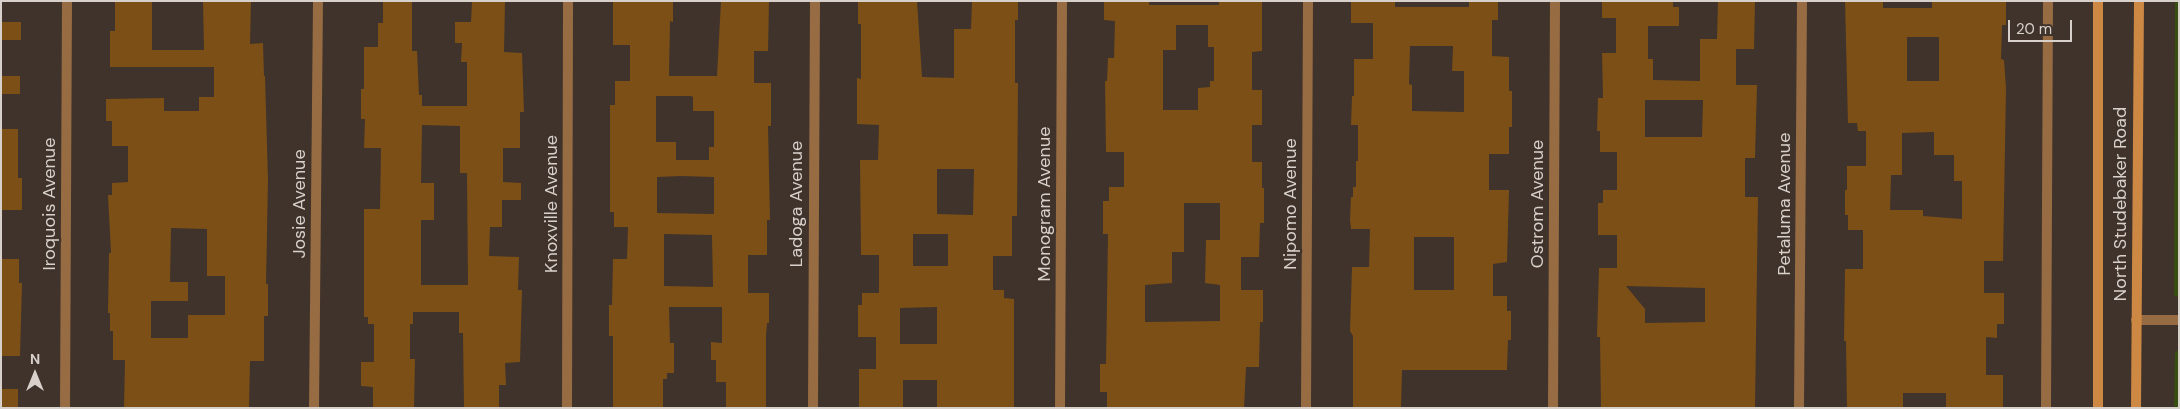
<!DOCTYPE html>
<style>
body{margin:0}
#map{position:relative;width:2180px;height:409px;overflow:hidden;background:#3f332b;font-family:"DM Sans",sans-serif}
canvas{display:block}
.frame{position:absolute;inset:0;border:2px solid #d8d0cb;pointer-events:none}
.north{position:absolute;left:10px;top:349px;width:50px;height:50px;-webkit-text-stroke:4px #3f332b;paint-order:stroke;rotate:0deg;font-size:14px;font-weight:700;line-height:20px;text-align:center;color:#d8d0cb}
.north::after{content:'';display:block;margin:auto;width:18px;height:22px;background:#d8d0cb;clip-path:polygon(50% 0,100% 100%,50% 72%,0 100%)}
.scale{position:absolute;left:2008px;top:20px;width:64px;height:22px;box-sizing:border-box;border:2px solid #d8d0cb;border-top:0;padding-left:6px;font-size:15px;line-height:18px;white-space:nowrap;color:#d8d0cb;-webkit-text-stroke:4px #3f332b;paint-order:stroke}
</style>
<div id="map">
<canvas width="2180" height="409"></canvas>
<div class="frame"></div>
<div class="north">N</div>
<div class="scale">20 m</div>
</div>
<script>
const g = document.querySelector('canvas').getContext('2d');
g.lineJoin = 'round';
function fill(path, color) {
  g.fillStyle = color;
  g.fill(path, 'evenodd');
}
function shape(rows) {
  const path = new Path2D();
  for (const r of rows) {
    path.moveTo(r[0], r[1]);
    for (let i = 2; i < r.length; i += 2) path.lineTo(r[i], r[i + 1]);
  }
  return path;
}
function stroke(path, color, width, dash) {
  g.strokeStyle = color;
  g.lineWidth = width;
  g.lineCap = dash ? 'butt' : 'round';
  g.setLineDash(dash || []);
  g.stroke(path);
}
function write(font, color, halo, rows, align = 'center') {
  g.font = font + ' "DM Sans",sans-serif';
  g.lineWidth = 4.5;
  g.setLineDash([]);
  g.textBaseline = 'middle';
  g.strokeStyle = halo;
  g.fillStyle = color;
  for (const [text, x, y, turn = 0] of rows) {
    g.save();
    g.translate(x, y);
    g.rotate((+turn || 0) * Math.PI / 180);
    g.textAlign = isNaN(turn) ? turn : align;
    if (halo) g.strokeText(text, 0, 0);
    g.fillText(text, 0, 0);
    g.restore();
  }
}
const green = shape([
 [2175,1,2179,1,2179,297,2174,296],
 [2179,349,2179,408,2174,408,2175,353]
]);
const building = shape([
 [115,1,152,1,152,50,204,50,203,1,251,1,250,44,263,43,264,76,265,76,268,180,266,284,268,284,268,316,264,316,264,361,250,361,249,408,124,408,125,360,113,360,113,331,110,331,110,313,108,313,109,253,111,253,108,195,112,195,112,183,128,182,128,146,112,146,112,121,106,121,106,99,164,98,164,111,199,111,199,97,214,97,214,67,110,67,110,31,115,31],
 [171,228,207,229,207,276,225,276,225,315,188,315,188,338,151,338,151,301,188,301,188,282,170,282],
 [383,1,412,1,412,51,417,51,419,95,422,95,422,106,467,106,467,62,461,62,462,43,455,43,455,22,471,22,472,1,505,1,504,52,522,53,524,112,520,112,520,148,503,148,503,182,521,183,521,200,502,200,502,227,490,227,489,256,519,257,518,290,522,290,520,362,505,363,506,385,499,385,499,408,464,408,463,333,459,333,459,312,413,312,413,324,410,324,410,359,415,359,414,408,373,408,373,387,361,386,361,362,374,362,374,324,368,324,368,317,364,317,364,209,380,209,381,148,364,148,365,119,361,119,361,89,364,89,364,47,378,47,378,23,383,23],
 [422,125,460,126,460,173,467,173,468,285,421,285,421,220,434,220,434,183,421,183],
 [613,1,673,1,673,22,670,21,669,76,717,76,721,1,769,1,768,51,754,51,754,83,771,83,771,126,768,126,770,220,767,220,767,255,748,255,748,293,769,293,769,323,767,323,766,336,766,408,726,408,726,382,716,382,716,360,711,360,711,342,722,343,722,307,669,307,670,343,674,343,674,373,667,373,667,379,663,379,663,408,613,408,613,336,609,336,609,305,612,305,613,259,627,259,628,227,614,227,614,212,610,212,610,105,615,105,615,81,630,81,630,45,613,45],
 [656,96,691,96,693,97,693,111,714,111,714,147,709,147,709,160,676,160,676,142,656,142],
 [681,176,714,177,714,214,657,213,657,177],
 [664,234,712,235,713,287,664,286],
 [858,1,917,1,922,77,954,78,954,29,971,29,972,1,1018,1,1018,20,1015,20,1015,83,1018,83,1017,216,1012,216,1012,256,993,256,993,290,1004,290,1004,298,1014,299,1014,408,937,408,937,380,903,380,903,408,859,408,859,369,876,369,876,337,858,337,858,305,862,305,862,293,879,293,879,255,861,255,860,160,878,160,879,125,857,124,857,78,861,79,861,24,858,24],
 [937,169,974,169,973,215,937,214],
 [913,234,948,234,948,266,913,266],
 [937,307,937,344,900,344,900,308],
 [1104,1,1149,1,1149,5,1219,5,1219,1,1262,1,1262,51,1252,52,1252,90,1262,90,1262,125,1252,125,1252,162,1262,162,1262,188,1264,188,1264,223,1260,223,1259,257,1241,257,1241,290,1263,290,1263,322,1260,322,1259,367,1246,367,1244,408,1107,408,1107,392,1100,392,1100,364,1106,364,1107,302,1108,234,1103,234,1103,201,1109,201,1109,187,1124,187,1124,152,1106,152,1105,81,1107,81,1108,58,1114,58,1115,21,1104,20],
 [1176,25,1208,25,1208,47,1214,47,1214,81,1210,81,1210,87,1198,88,1198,110,1163,110,1163,50,1176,50],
 [1184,203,1220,203,1220,240,1206,240,1205,283,1220,285,1220,321,1145,322,1145,285,1172,283,1172,252,1184,252],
 [1351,1,1395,1,1395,7,1469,7,1469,1,1498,1,1498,20,1492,20,1492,56,1509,57,1509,91,1512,91,1512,127,1509,127,1509,154,1489,154,1489,190,1509,190,1507,262,1493,264,1493,296,1507,296,1507,311,1511,311,1511,340,1508,340,1507,370,1402,370,1401,408,1353,408,1353,336,1350,331,1352,267,1369,267,1370,229,1351,229,1350,220,1351,197,1353,197,1353,187,1356,187,1356,161,1358,161,1358,125,1351,125,1352,96,1354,96,1354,59,1373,59,1373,23,1351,23],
 [1410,46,1453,46,1452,71,1464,71,1464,112,1412,111,1412,85,1409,84],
 [1414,237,1454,237,1454,290,1414,290],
 [1602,1,1673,1,1673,7,1679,7,1679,26,1648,26,1648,59,1653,59,1653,80,1700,81,1700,39,1717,39,1718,1,1755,1,1754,49,1736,49,1736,85,1757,85,1755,158,1745,158,1745,197,1758,197,1755,408,1601,408,1600,337,1597,337,1599,268,1617,268,1617,235,1598,235,1598,203,1603,203,1603,190,1617,190,1617,152,1600,152,1600,131,1597,131,1598,98,1603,98,1602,53,1616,53,1616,18,1602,18],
 [1645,100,1703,100,1702,137,1645,137],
 [1626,286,1705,288,1705,322,1645,323,1645,309],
 [1845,1,1883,1,1883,8,1932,8,1932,1,2006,1,2006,25,2002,25,2001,59,2004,60,2006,88,2003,261,1984,261,1984,293,2004,293,2004,324,1997,324,1997,338,1986,337,1986,375,2003,375,2003,408,1946,408,1946,393,1903,393,1903,408,1847,408,1846,341,1844,341,1845,269,1863,269,1863,230,1848,230,1848,215,1845,215,1845,190,1847,190,1847,166,1866,166,1866,131,1858,131,1857,123,1848,123],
 [1907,37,1939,37,1939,81,1907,81],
 [1934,132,1934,155,1954,155,1954,181,1962,181,1962,219,1923,216,1923,210,1890,210,1891,175,1902,175,1902,133],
 [1,22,21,22,21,40,1,40],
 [1,76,20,76,20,94,1,94],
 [1,129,18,129,18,178,22,178,22,210,1,210],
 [1,259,19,259,19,283,22,283,20,356,1,356],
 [1,389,18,389,18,407,1,407]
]);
const minor = shape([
 [2136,320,2179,320],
 [65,408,67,1],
 [314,408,318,1],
 [567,408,568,1],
 [813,408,815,1],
 [1060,408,1062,1],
 [1306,408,1308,1],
 [1553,408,1555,1],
 [1799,408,1802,1],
 [2046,408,2048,1]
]);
const secondary = shape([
 [2098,1,2098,408],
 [2136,408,2139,1]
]);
const streetNames = [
 ["Iroquois Avenue",50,204,-90],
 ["Josie Avenue",300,204,-90],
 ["Knoxville Avenue",552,204,-90],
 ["Ladoga Avenue",797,204,-90],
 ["Monogram Avenue",1045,204,-90],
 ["Nipomo Avenue",1291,204,-90],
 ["Ostrom Avenue",1538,204,-90],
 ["Petaluma Avenue",1785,204,-90],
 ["North Studebaker Road",2121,204,-90]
];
fill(green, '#384d10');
fill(building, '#7c4f16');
stroke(minor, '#976c43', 10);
stroke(secondary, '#cd8844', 10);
write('18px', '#d8d0cb', '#3f332b', streetNames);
</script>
